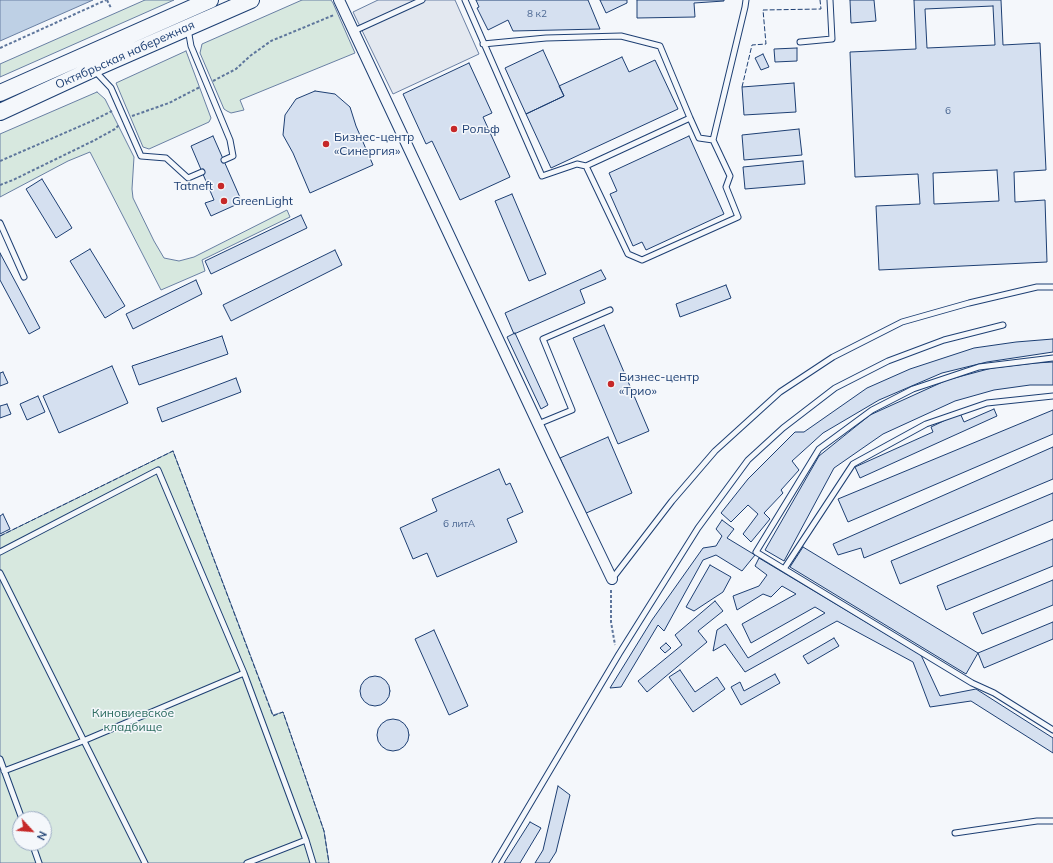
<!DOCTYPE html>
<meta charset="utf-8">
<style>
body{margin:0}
#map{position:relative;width:1053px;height:863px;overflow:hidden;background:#f4f7fb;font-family:Mulish,sans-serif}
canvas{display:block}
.north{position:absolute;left:12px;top:811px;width:40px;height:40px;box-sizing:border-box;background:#f4f7fb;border:1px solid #9eadc5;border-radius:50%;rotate:116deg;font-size:11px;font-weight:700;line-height:16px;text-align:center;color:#1d3f73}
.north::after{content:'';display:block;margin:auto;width:14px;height:18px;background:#c62828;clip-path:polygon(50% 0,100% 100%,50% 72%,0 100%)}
</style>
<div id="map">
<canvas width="1053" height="863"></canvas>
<div class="north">N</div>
</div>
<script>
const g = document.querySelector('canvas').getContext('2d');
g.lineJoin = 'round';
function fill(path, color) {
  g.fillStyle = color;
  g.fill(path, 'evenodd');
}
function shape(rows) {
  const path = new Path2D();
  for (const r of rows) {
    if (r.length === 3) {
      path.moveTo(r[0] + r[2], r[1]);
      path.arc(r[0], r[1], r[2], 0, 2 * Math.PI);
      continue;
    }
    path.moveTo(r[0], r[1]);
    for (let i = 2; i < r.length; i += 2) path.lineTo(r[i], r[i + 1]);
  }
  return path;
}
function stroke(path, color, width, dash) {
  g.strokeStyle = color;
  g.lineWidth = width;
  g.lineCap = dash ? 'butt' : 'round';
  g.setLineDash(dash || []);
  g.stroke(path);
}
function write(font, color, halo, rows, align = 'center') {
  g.font = font + ' Mulish,sans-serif';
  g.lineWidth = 3;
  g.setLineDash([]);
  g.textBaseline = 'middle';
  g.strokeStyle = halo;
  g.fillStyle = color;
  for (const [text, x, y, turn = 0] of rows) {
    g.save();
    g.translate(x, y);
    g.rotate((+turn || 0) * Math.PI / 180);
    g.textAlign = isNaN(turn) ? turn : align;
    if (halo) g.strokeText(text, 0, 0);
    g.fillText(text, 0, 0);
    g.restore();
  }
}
const green = shape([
 [145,0,174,0,0,77,0,64,145,0],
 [302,0,331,0,333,3,355,53,240,100,244,110,231,113,227,111,224,109,200,53,202,44,302,0],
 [186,51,211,118,209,122,149,149,143,147,116,83,186,51],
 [97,92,105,99,134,157,132,189,133,198,154,241,164,258,179,261,194,257,287,210,290,217,202,260,205,271,161,290,90,152,68,161,0,197,0,134,97,92],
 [173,451,273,715,283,712,324,831,329,863,0,863,0,536,173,451],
 [20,819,44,819,44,843,20,843,20,819]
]);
const parking = shape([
 [378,0,455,0,479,54,393,94,353,12,378,0]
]);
const water = shape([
 [0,0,93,0,0,41,0,0]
]);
const building = shape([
 [476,0,588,0,600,29,513,31,508,20,488,30,477,8,479,7,476,0],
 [600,0,627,0,627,3,606,13,600,0],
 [637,0,724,0,724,1,694,3,695,17,637,18,637,0],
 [850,0,874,0,876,21,851,23,850,0],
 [914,0,1001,0,1003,45,1040,43,1046,170,1014,172,1015,202,1045,200,1047,262,879,270,876,206,920,204,918,174,855,177,850,52,916,49,914,0],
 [993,6,995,45,927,48,925,9,993,6],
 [997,170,999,201,934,204,933,173,997,170],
 [797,48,797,61,775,62,774,49,797,48],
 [543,50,564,96,526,114,505,68,543,50],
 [763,54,769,67,761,70,755,58,763,54],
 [622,57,629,72,655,60,678,109,551,168,526,114,564,96,559,86,622,57],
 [469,63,492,113,483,117,510,177,460,200,432,141,426,144,403,94,469,63],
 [794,83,796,112,744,115,742,87,794,83],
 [315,91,335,94,350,107,356,126,373,165,310,193,293,153,283,135,285,115,296,99,315,91],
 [799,129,802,155,744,160,742,135,799,129],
 [213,136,242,202,211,216,205,203,214,200,191,146,213,136],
 [689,136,724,214,646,250,642,242,633,246,610,194,617,191,609,173,689,136],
 [803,161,805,184,745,189,743,167,803,161],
 [42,179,72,228,56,238,26,189,42,179],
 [512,194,546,274,529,281,495,201,512,194],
 [301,215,307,228,211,274,205,261,301,215],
 [90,249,125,306,105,318,70,261,90,249],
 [335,250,342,265,231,321,223,305,335,250],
 [0,253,40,328,29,334,0,280,0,253],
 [601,270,606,279,580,290,585,303,514,334,505,313,601,270],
 [196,280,202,294,133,329,126,314,196,280],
 [726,285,731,298,680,317,676,304,726,285],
 [604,325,649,431,618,444,573,338,604,325],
 [515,333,548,405,541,409,507,337,515,333],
 [222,336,228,354,139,385,132,366,222,336],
 [1053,339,1053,352,987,362,942,373,879,400,823,433,792,461,799,470,781,490,783,493,764,513,770,519,751,542,743,534,758,514,748,505,731,522,721,513,748,479,795,432,804,432,867,388,910,369,974,348,1016,342,1053,339],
 [1053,362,1053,385,1030,385,994,390,955,401,883,434,834,468,784,561,765,550,819,456,870,415,947,380,992,368,1035,363,1053,362],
 [112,366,128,403,59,433,43,396,112,366],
 [3,372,8,383,0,386,0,373,3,372],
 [236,378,241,392,162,422,157,408,236,378],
 [38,396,45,412,27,420,20,404,38,396],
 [7,404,11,414,0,418,0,406,7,404],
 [994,409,997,416,860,478,855,467,933,432,931,427,960,413,964,422,994,409],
 [1053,410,1053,434,848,522,838,499,1053,410],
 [608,437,632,493,584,514,560,458,608,437],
 [1053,447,1053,479,864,558,861,548,838,555,833,544,1053,447],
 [499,469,506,485,510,483,523,512,507,519,517,542,437,577,427,553,413,559,400,528,437,511,432,499,499,469],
 [1053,493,1053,520,900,584,891,561,1053,493],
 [3,514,10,529,0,534,0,516,3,514],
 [722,520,734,529,727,538,755,555,742,571,716,555,703,560,664,631,658,625,621,687,610,688,652,620,703,548,716,546,722,536,716,529,722,520],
 [1053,539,1053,566,946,610,937,586,1053,539],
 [803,547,978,653,966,674,790,567,803,547],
 [759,558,921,655,940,696,976,689,1053,738,1053,753,971,701,930,707,913,662,837,621,745,672,725,644,713,651,717,630,726,624,748,658,825,613,815,607,751,643,742,624,796,594,782,586,771,597,763,594,737,610,733,596,759,586,767,575,755,566,759,558],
 [710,565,731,577,723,592,694,611,686,607,710,565],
 [1053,580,1053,605,982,634,973,613,1053,580],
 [715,601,723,611,698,631,707,642,647,692,638,681,682,645,675,635,715,601],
 [1053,622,1053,639,984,668,978,653,1053,622],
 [434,630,468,706,449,715,415,639,434,630],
 [834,638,839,646,808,664,803,656,834,638],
 [666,643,671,648,665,653,660,648,666,643],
 [680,670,695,692,717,677,725,689,693,712,669,677,680,670],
 [775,674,780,683,741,705,731,687,740,682,744,691,775,674],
 [375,691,15],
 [393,735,16],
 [558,786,570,795,556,852,549,863,535,863,543,850,558,786],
 [530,822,541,828,520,863,504,863,530,822]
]);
const path = shape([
 [107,0,111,8],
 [0,48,106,0],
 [213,81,236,69,250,56,271,41,334,15],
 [132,116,169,103,200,87],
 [0,161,92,121,112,111],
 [0,185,13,180,93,141,115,129,119,125],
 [611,590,611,622,615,645]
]);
const lane = shape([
 [465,0,542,176,577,164,586,166],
 [188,29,191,46,230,140,233,156,224,160],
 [354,31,422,0],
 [800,42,832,39,830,0],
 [483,44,546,38,621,36,660,46,690,118,699,138,713,140],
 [95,71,111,88,141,156,166,158,188,178,202,172],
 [690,118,586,166,628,254,642,260,738,217,726,187,730,176,713,140,745,7,746,0],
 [0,223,24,277],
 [1053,358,979,367,913,389,872,410,819,449,756,552,972,683,994,693,1053,730],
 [538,424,572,410,543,339,610,310],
 [0,552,158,470,244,673,306,840],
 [784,569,853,464,926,424,987,403,1053,396],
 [0,573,145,863],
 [612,579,672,501,715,451,780,392,833,357,902,322,969,303,1037,287,1053,287],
 [0,759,22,819],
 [4,771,83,741,244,673],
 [955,833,1037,821,1053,821],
 [32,843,39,863],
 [247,863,306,840,313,863],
 [495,863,619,654,698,528,748,460,783,428,835,388,888,361,944,340,1003,325]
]);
const street = shape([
 [339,0,552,454,612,579]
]);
const primary = shape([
 [0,93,210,0],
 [0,112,93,69,251,0]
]);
const fence = shape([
 [742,87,752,45,766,44,763,10,821,9,820,0],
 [0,536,173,451,273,716,283,712,324,831,329,863]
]);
const markers = [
 [454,129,4,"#c62828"],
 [326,144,4,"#c62828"],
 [221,186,4,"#c62828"],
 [224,201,4,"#c62828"],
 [611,384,4,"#c62828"]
];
const numberNames = [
 ["8 к2",537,14],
 ["6",948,111],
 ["6 литА",459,524]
];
const streetNames = [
 ["Октябрьская набережная",125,55,-24]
];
const poiNames = [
 ["Рольф",462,129],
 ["Бизнес-центр",334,137],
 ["«Синергия»",334,151],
 ["Tatneft",213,186,"right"],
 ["GreenLight",232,201],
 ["Бизнес-центр",619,377],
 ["«Трио»",619,391]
];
const parkNames = [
 ["Киновиевское",133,713],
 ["кладбище",133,727]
];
fill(green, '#d7e8df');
stroke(green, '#687fa3', 1);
fill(parking, '#e3e8f0');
stroke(parking, '#687fa3', 1);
fill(water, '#bed0e5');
stroke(water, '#687fa3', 1);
fill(building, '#d5e0f0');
stroke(building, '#1d3f73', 1);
stroke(lane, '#1d3f73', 7);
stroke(street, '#1d3f73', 12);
stroke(primary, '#1d3f73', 18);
stroke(path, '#5e769c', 2, [3, 2]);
stroke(lane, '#f4f7fb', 5);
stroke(street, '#f4f7fb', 10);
stroke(primary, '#f4f7fb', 16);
stroke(fence, '#1d3f73', 1, [5, 2]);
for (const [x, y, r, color] of markers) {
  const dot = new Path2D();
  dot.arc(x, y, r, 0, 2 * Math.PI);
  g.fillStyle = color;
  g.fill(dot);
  stroke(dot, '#f4f7fb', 1.5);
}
write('10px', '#4b6792', null, numberNames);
write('12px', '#1d3f73', '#f4f7fb', streetNames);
write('12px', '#1d3f73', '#f4f7fb', poiNames, 'left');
write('12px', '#2c6c60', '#f4f7fb', parkNames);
</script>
